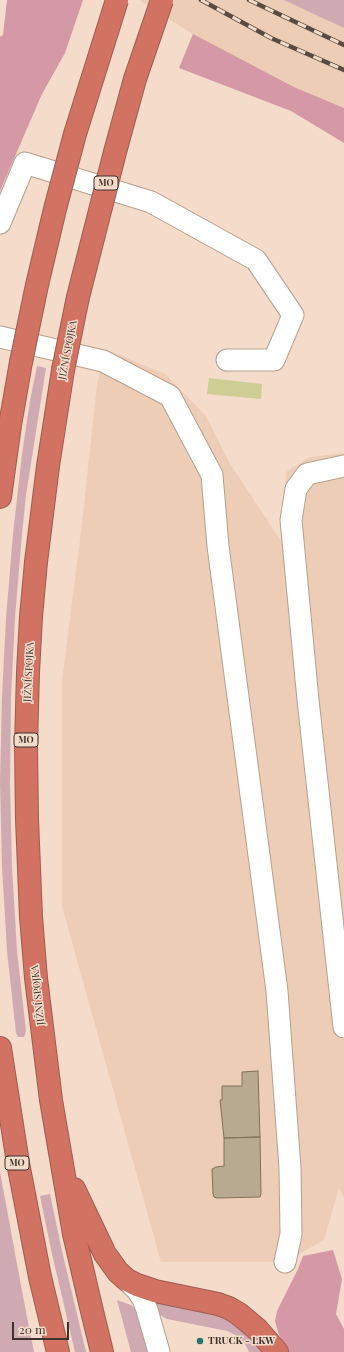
<!DOCTYPE html>
<meta charset="utf-8">
<style>
body{margin:0}
#map{position:relative;width:344px;height:1352px;overflow:hidden;background:#f5dbc9;font-family:"Playfair Display",serif}
canvas{display:block}
.scale{position:absolute;left:12px;top:1322px;width:57px;height:18px;box-sizing:border-box;border:2px solid #3d332c;border-top:0;padding-left:5px;font-size:12px;line-height:14px;white-space:nowrap;color:#3d332c;-webkit-text-stroke:3px #f5dbc9;paint-order:stroke}
</style>
<div id="map">
<canvas width="344" height="1352"></canvas>
<div class="scale">20 m</div>
</div>
<script>
const g = document.querySelector('canvas').getContext('2d');
g.lineJoin = 'round';
function fill(path, color) {
  g.fillStyle = color;
  g.fill(path, 'evenodd');
}
function shape(rows) {
  const path = new Path2D();
  for (const r of rows) {
    path.moveTo(r[0], r[1]);
    for (let i = 2; i < r.length; i += 2) path.lineTo(r[i], r[i + 1]);
  }
  return path;
}
function stroke(path, color, width, dash) {
  g.strokeStyle = color;
  g.lineWidth = width;
  g.lineCap = dash ? 'butt' : 'round';
  g.setLineDash(dash || []);
  g.stroke(path);
}
function write(font, color, halo, rows, align = 'center') {
  g.font = font + ' "Playfair Display",serif';
  g.lineWidth = 3;
  g.setLineDash([]);
  g.textBaseline = 'middle';
  g.strokeStyle = halo;
  g.fillStyle = color;
  for (const [text, x, y, turn = 0] of rows) {
    g.save();
    g.translate(x, y);
    g.rotate((+turn || 0) * Math.PI / 180);
    g.textAlign = isNaN(turn) ? turn : align;
    if (halo) g.strokeText(text, 0, 0);
    g.fillText(text, 0, 0);
    g.restore();
  }
}
const built = shape([
 [139,0,284,0,344,28,344,108,295,87,202,40],
 [105,349,165,374,206,416,229,462,281,541,286,472,310,457,344,453,344,1198,339,1188,324,1240,285,1262,161,1262,62,906,62,681,81,532,97,385]
]);
const green = shape([
 [284,0,344,0,344,28,303,9],
 [37,366,46,368,26,495,22,534,15,618,11,697,10,783,12,867,17,951,26,1031,24,1037,18,1037,16,1033,7,951,2,866,0,783,2,697,6,618,13,534,22,454,30,401],
 [0,1172,25,1307,34,1352,0,1352],
 [50,1194,62,1251,86,1352,75,1352,52,1254,40,1196],
 [117,1300,131,1305,137,1310,151,1352,131,1352],
 [152,1300,216,1313,240,1324,267,1352,249,1352,244,1342,239,1337,227,1331,167,1319,155,1312]
]);
const forest = shape([
 [7,0,83,0,65,53,42,94,0,191,0,37,3,35],
 [193,34,294,87,344,108,344,143,291,111,179,68],
 [333,1250,342,1279,336,1314,344,1329,344,1352,287,1352,278,1332,275,1321,277,1311,298,1269,303,1256]
]);
const water = shape([
 [209,378,262,384,261,399,207,394]
]);
const building = shape([
 [258,1071,260,1137,224,1138,220,1100,222,1100,222,1086,242,1086,242,1072,258,1071],
 [260,1137,261,1194,260,1197,217,1198,214,1197,213,1194,212,1169,216,1167,224,1166,224,1138,260,1137]
]);
const minor = shape([
 [0,223,25,163,151,202,256,260,293,315,274,360,227,360],
 [0,337,103,361,170,396,212,475,218,546,277,991,290,1168,291,1234,285,1262],
 [344,466,307,474,296,489,291,520,308,700,344,1027],
 [127,1280,137,1290,143,1299,147,1310,159,1352]
]);
const highway = shape([
 [63,370,48,466,36,562,31,617,28,672,26,746,27,819,31,917,36,978,51,1100,74,1234,91,1307,102,1352],
 [0,497,10,425,21,362],
 [0,1048,18,1163,40,1277,58,1352],
 [74,1189,105,1254,118,1272,127,1280,137,1285,155,1291,218,1304,229,1308,239,1314,258,1330,277,1352]
]);
const rail = shape([
 [201,0,271,38,344,70],
 [249,0,344,45]
]);
const highwayBridge = shape([
 [21,362,37,285,55,209,75,134,117,0],
 [63,370,78,297,115,152,135,79,162,0]
]);
const markers = [
 [200,1341,4,"#28726d"]
];
const shields = [
 [106,183,24],
 [26,740,24],
 [17,1163,24]
];
const shieldNames = [
 ["MO",106,183],
 ["MO",26,740],
 ["MO",17,1163]
];
const streetNames = [
 ["JIŽNÍ SPOJKA",68,350,-79],
 ["JIŽNÍ SPOJKA",29,672,-87],
 ["JIŽNÍ SPOJKA",38,995,-96]
];
const poiNames = [
 ["TRUCK - LKW",208,1341]
];
fill(built, '#edcdb6');
fill(green, '#cfaab2');
fill(forest, '#d498a6');
fill(water, '#ccce96');
fill(building, '#b8aa91');
stroke(building, '#80735b', 1);
stroke(minor, '#b79f8e', 23);
stroke(highway, '#9e5c50', 24);
stroke(minor, '#fff', 21);
stroke(highway, '#d27263', 22);
stroke(rail, '#584b43', 4.5);
stroke(rail, '#f5dbc9', 3, [9]);
stroke(highwayBridge, '#9e5c50', 24, []);
stroke(highwayBridge, '#d27263', 22);
for (const [x, y, r, color] of markers) {
  const dot = new Path2D();
  dot.arc(x, y, r, 0, 2 * Math.PI);
  g.fillStyle = color;
  g.fill(dot);
  stroke(dot, '#f5dbc9', 1.5);
}
for (const [x, y, w] of shields) {
  const box = new Path2D();
  box.roundRect(x - w / 2, y - 7, w, 14, 3);
  g.fillStyle = '#f5dbc9';
  g.fill(box);
  stroke(box, '#3d332c', 1);
}
write('bold 9px', '#3d332c', null, shieldNames);
write('10px', '#3d332c', '#f5dbc9', streetNames);
write('bold 10px', '#3d332c', '#f5dbc9', poiNames, 'left');
</script>
